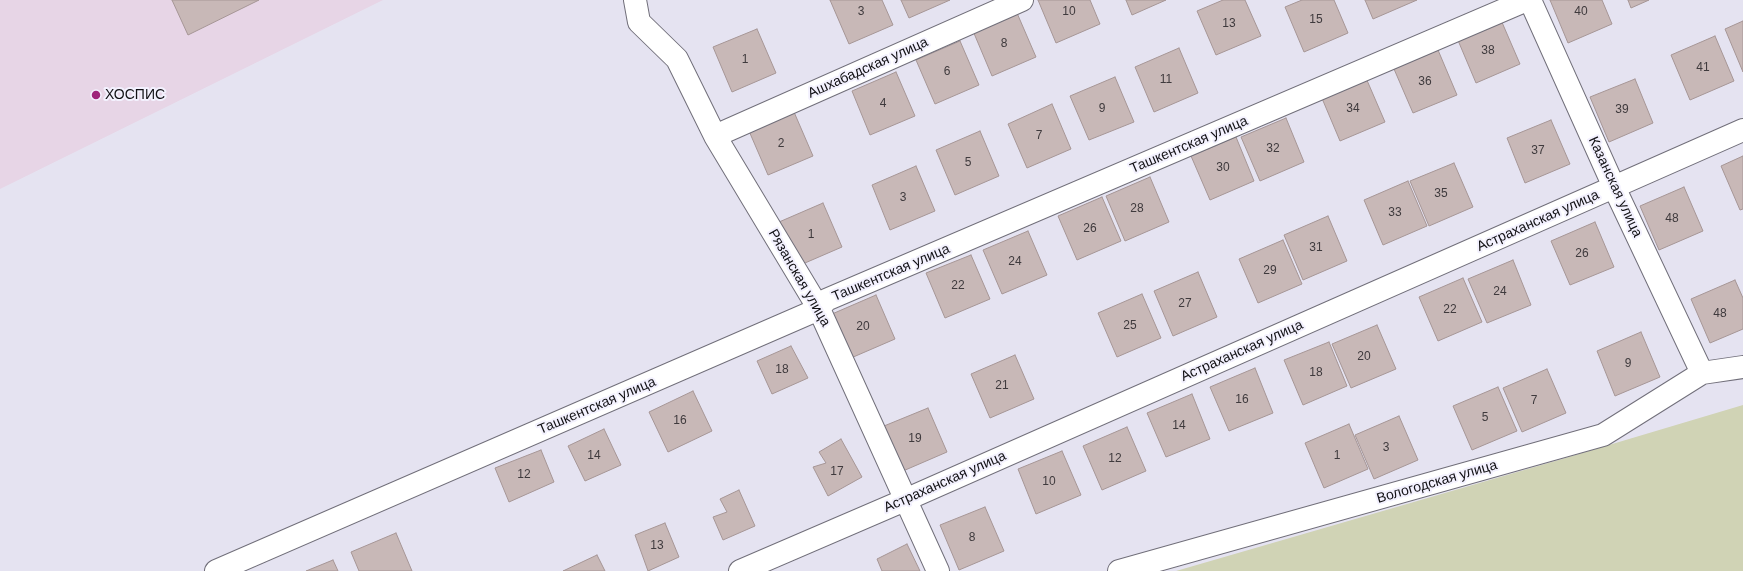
<!DOCTYPE html>
<meta charset="utf-8">
<style>
body{margin:0}
canvas{display:block;background:#e5e3f1}
</style>
<canvas width="1743" height="571"></canvas>
<script>
const g = document.querySelector('canvas').getContext('2d');
g.lineJoin = 'round';
function fill(path, color) {
  g.fillStyle = color;
  g.fill(path, 'evenodd');
}
function shape(rows) {
  const path = new Path2D();
  for (const r of rows) {
    path.moveTo(r[0], r[1]);
    for (let i = 2; i < r.length; i += 2) path.lineTo(r[i], r[i + 1]);
  }
  return path;
}
function stroke(path, color, width, dash) {
  g.strokeStyle = color;
  g.lineWidth = width;
  g.lineCap = dash ? 'butt' : 'round';
  g.setLineDash(dash || []);
  g.stroke(path);
}
function write(font, color, halo, rows, align = 'center') {
  g.font = font + ' Helvetica,sans-serif';
  g.lineWidth = 4;
  g.setLineDash([]);
  g.textBaseline = 'middle';
  g.strokeStyle = halo;
  g.fillStyle = color;
  for (const [text, x, y, turn = 0] of rows) {
    g.save();
    g.translate(x, y);
    g.rotate((+turn || 0) * Math.PI / 180);
    g.textAlign = isNaN(turn) ? turn : align;
    if (halo) g.strokeText(text, 0, 0);
    g.fillText(text, 0, 0);
    g.restore();
  }
}
const medical = shape([
 [0,0,383,0,0,189]
]);
const green = shape([
 [1743,405,1743,571,1176,571,1562,459]
]);
const building = shape([
 [172,0,259,0,188,35,172,0],
 [830,0,882,0,893,25,849,44,830,0],
 [901,0,950,0,909,18,901,0],
 [1038,0,1090,0,1100,24,1056,43,1038,0],
 [1126,0,1166,0,1132,15,1126,0],
 [1223,0,1245,0,1261,36,1216,55,1197,11,1223,0],
 [1302,0,1334,0,1348,33,1304,52,1285,7,1302,0],
 [1365,0,1417,0,1373,19,1365,0],
 [1550,0,1602,0,1612,24,1568,43,1550,0],
 [1628,0,1649,0,1631,8,1628,0],
 [1017,13,1036,57,992,76,973,31,1017,13],
 [1501,20,1520,64,1476,83,1457,38,1501,20],
 [1743,21,1743,72,1725,29,1743,21],
 [757,29,776,73,732,92,713,47,757,29],
 [1715,36,1734,81,1690,100,1671,55,1715,36],
 [960,41,979,85,935,104,916,60,960,41],
 [1179,48,1198,93,1154,112,1135,67,1179,48],
 [1438,50,1457,95,1413,113,1394,69,1438,50],
 [896,72,915,116,870,135,852,91,896,72],
 [1115,77,1134,122,1089,140,1070,96,1115,77],
 [1366,78,1385,122,1340,141,1321,96,1366,78],
 [1635,79,1653,123,1609,142,1590,97,1635,79],
 [1052,104,1071,149,1027,168,1008,124,1052,104],
 [794,112,813,156,768,175,749,131,794,112],
 [1286,118,1304,162,1260,181,1241,137,1286,118],
 [1551,120,1570,164,1525,183,1507,138,1551,120],
 [980,131,999,176,955,195,936,150,980,131],
 [1236,137,1254,181,1210,200,1191,156,1236,137],
 [1743,156,1743,209,1740,210,1721,166,1743,156],
 [1454,163,1473,207,1429,226,1410,181,1454,163],
 [916,166,935,211,890,230,872,185,916,166],
 [1150,177,1169,222,1125,241,1106,196,1150,177],
 [1408,181,1427,226,1383,245,1364,200,1408,181],
 [1684,187,1703,231,1659,250,1640,206,1684,187],
 [1102,197,1121,241,1077,260,1058,216,1102,197],
 [823,203,842,247,798,266,779,222,823,203],
 [1328,216,1347,261,1303,280,1284,235,1328,216],
 [1595,222,1614,267,1570,285,1551,241,1595,222],
 [1028,231,1047,275,1002,294,983,250,1028,231],
 [1283,240,1302,284,1258,303,1239,259,1283,240],
 [971,255,990,299,945,318,926,273,971,255],
 [1513,260,1531,305,1487,323,1468,279,1513,260],
 [1198,272,1217,317,1173,336,1154,291,1198,272],
 [1463,278,1482,322,1438,341,1419,297,1463,278],
 [1735,280,1743,298,1743,329,1710,343,1691,299,1735,280],
 [1142,294,1161,338,1117,357,1098,313,1142,294],
 [876,295,895,339,851,358,832,314,876,295],
 [1377,325,1396,369,1351,388,1332,344,1377,325],
 [1641,332,1660,377,1615,396,1597,351,1641,332],
 [1329,342,1347,386,1303,405,1284,360,1329,342],
 [791,346,808,378,772,394,757,361,791,346],
 [1015,355,1034,399,990,418,971,374,1015,355],
 [1255,368,1273,413,1229,431,1210,387,1255,368],
 [1547,369,1566,413,1522,432,1503,388,1547,369],
 [1498,387,1517,431,1472,450,1453,406,1498,387],
 [693,391,712,431,668,452,649,412,693,391],
 [1192,394,1210,439,1166,457,1147,413,1192,394],
 [928,408,947,452,903,471,884,426,928,408],
 [1399,416,1418,460,1374,479,1355,435,1399,416],
 [1349,424,1368,469,1324,488,1305,443,1349,424],
 [1127,427,1146,471,1102,490,1083,446,1127,427],
 [604,429,621,465,585,481,568,446,604,429],
 [841,439,862,477,828,496,813,467,826,463,819,452,841,439],
 [541,450,554,482,509,502,495,468,541,450],
 [1062,451,1081,495,1036,514,1018,469,1062,451],
 [739,490,755,526,723,540,713,517,727,512,720,499,739,490],
 [985,507,1004,551,959,570,940,525,985,507],
 [665,523,679,557,648,571,635,535,665,523],
 [396,533,412,571,359,571,351,552,396,533],
 [907,544,920,571,882,571,877,559,907,544],
 [597,555,605,571,563,571,597,555],
 [333,560,338,571,306,571,333,560]
]);
const street = shape([
 [635,0,639,22,677,59,715,136,819,309,938,571],
 [1530,0,1614,187,1702,373],
 [715,136,1022,0],
 [216,571,819,309,826,300,1527,0],
 [740,571,905,500,1743,130],
 [1119,571,1603,435,1702,373,1743,367]
]);
const markers = [
 [96,95,5,"#9f257c"]
];
const numberNames = [
 ["3",861,12],
 ["10",1069,12],
 ["40",1581,12],
 ["15",1316,20],
 ["13",1229,24],
 ["8",1004,44],
 ["38",1488,51],
 ["1",745,60],
 ["41",1703,68],
 ["6",947,72],
 ["11",1166,80],
 ["36",1425,82],
 ["4",883,104],
 ["9",1102,109],
 ["34",1353,109],
 ["39",1622,110],
 ["7",1039,136],
 ["2",781,144],
 ["32",1273,149],
 ["37",1538,151],
 ["5",968,163],
 ["30",1223,168],
 ["35",1441,194],
 ["3",903,198],
 ["28",1137,209],
 ["33",1395,213],
 ["48",1672,219],
 ["26",1090,229],
 ["1",811,235],
 ["31",1316,248],
 ["26",1582,254],
 ["24",1015,262],
 ["29",1270,271],
 ["22",958,286],
 ["24",1500,292],
 ["27",1185,304],
 ["22",1450,310],
 ["48",1720,314],
 ["25",1130,326],
 ["20",863,327],
 ["20",1364,357],
 ["9",1628,364],
 ["18",782,370],
 ["18",1316,373],
 ["21",1002,386],
 ["16",1242,400],
 ["7",1534,401],
 ["5",1485,418],
 ["16",680,421],
 ["14",1179,426],
 ["19",915,439],
 ["3",1386,448],
 ["14",594,456],
 ["1",1337,456],
 ["12",1115,459],
 ["17",837,472],
 ["12",524,475],
 ["10",1049,482],
 ["8",972,538],
 ["13",657,546]
];
const streetNames = [
 ["Ашхабадская улица",868,68,-24],
 ["Ташкентская улица",1189,145,-23],
 ["Казанская улица",1615,187,65],
 ["Астраханская улица",1538,221,-24],
 ["Ташкентская улица",891,273,-23],
 ["Рязанская улица",799,278,60],
 ["Астраханская улица",1242,351,-24],
 ["Ташкентская улица",597,406,-23],
 ["Астраханская улица",945,482,-24],
 ["Вологодская улица",1437,482,-16]
];
const poiNames = [
 ["ХОСПИС",105,95]
];
fill(medical, '#e7d5e6');
fill(green, '#d0d3b5');
fill(building, '#c8b8b7');
stroke(building, '#a69696', 1);
stroke(street, '#716f7a', 24);
stroke(street, '#fff', 22);
for (const [x, y, r, color] of markers) {
  const dot = new Path2D();
  dot.arc(x, y, r, 0, 2 * Math.PI);
  g.fillStyle = color;
  g.fill(dot);
  stroke(dot, '#f3f1fe', 1.5);
}
write('12px', '#3f3a3d', null, numberNames);
write('14px', '#111014', '#f3f1fe', streetNames);
write('14px', '#111014', '#f3f1fe', poiNames, 'left');
</script>
